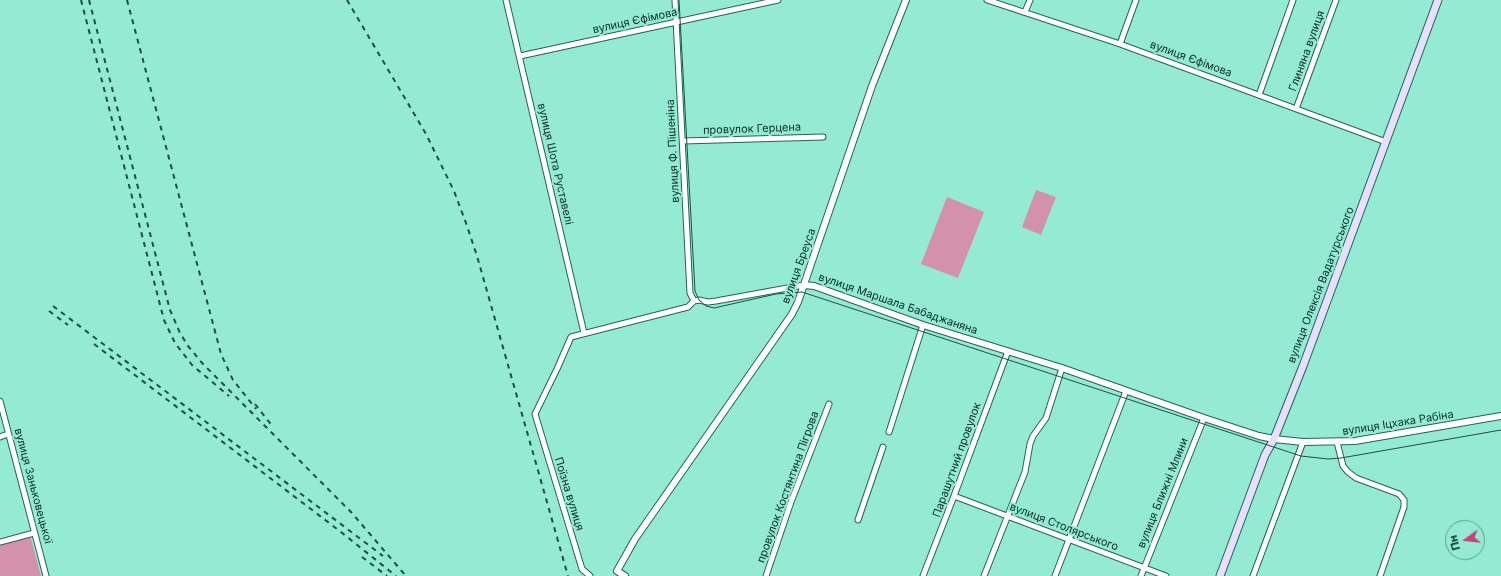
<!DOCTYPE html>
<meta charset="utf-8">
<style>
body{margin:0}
#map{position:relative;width:1501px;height:576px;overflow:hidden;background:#95ead4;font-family:Inter,sans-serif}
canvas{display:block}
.north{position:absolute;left:1445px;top:520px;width:40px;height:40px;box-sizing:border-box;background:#95ead4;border:1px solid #5d9f8e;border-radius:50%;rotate:255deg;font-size:11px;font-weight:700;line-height:16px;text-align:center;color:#082e26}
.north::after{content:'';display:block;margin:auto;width:14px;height:18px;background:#c7407e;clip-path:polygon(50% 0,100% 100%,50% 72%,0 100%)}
</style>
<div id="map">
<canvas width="1501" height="576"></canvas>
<div class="north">Пн</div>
</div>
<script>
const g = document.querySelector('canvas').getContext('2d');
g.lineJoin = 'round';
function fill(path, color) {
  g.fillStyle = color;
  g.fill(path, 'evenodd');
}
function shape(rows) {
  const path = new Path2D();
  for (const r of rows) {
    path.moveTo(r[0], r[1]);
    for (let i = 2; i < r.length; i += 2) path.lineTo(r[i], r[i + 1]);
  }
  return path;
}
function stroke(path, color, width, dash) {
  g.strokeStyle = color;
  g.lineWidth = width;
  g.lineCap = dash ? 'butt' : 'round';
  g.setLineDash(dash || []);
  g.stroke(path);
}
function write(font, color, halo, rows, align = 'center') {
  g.font = font + ' Inter,sans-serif';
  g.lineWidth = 4;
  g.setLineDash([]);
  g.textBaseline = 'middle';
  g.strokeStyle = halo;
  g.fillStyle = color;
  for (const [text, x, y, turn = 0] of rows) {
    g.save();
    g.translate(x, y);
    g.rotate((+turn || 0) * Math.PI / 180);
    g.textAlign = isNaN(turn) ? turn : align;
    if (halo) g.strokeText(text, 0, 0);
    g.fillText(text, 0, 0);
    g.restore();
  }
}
const green = shape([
 [1036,190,1056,197,1041,235,1022,227],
 [947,197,984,212,958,278,921,264],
 [30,535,41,576,0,576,0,544]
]);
const minor = shape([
 [506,0,584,333],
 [675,0,690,293,694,301],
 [987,0,1120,44,1386,142],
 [1025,12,1030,0],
 [1120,44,1136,0],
 [520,56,778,0],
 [1259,95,1293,0],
 [1296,109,1336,0],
 [683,141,823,137],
 [0,401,46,576],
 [889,432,923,325],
 [0,437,8,434],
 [1337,442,1343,466,1348,472,1356,478,1399,494,1404,500,1404,507,1380,576],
 [954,496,1166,576],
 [858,520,883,447],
 [0,542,34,533],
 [590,576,582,569,535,414,557,369,571,337,688,307,694,301,699,300,708,302,716,301,804,285],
 [766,576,791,502,829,404],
 [923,576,954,496,1008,351],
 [984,576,1025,472,1030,444,1033,436,1046,418,1062,368],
 [1055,576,1126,391],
 [1141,576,1204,418],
 [1253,576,1303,442]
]);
const tertiary = shape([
 [804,285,814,286,923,325,1062,368,1204,418,1259,436,1274,439,1303,442,1355,441,1501,416],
 [625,576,617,571,635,539,792,314,798,302,872,86,906,0]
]);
const secondary = shape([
 [1220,576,1265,455,1274,439,1303,366,1438,0]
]);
const tram = shape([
 [679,0,695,291,699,300,706,306,714,308,776,294,802,292,1301,456,1328,459,1341,458,1501,430]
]);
const rail = shape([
 [81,0,164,320,175,343,192,365,229,396],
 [89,0,170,310,180,333,188,346,203,364,351,512,406,576],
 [127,0,221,354,233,380,256,409],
 [347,0,426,134,454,191,466,223,477,256,568,576],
 [53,306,383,556],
 [49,311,68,325],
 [94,344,341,532,396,576],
 [255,404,273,427],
 [362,557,387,576]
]);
const streetNames = [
 ["вулиця Єфімова",635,21,-12],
 ["Глиняна вулиця",1307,51,-70],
 ["вулиця Єфімова",1191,59,20],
 ["провулок Герцена",752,129,-2],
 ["вулиця Ф. Пішеніна",673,151,-93],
 ["вулиця Шота Руставелі",555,164,77],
 ["вулиця Бреуса",799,266,-70],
 ["вулиця Олексія Вадатурського",1321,285,-69],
 ["вулиця Маршала Бабаджаняна",898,304,19],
 ["вулиця Іцхака Рабіна",1398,423,-9],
 ["Парашутний провулок",957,460,-70],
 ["вулиця Заньковецької",33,486,75],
 ["провулок Костянтина Пігрова",788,487,-70],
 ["вулиця Ближні Млини",1163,493,-68],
 ["Поїзна вулиця",569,494,73],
 ["вулиця Столярського",1064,527,21]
];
fill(green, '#d392a9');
stroke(minor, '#216455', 7);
stroke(tertiary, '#216455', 8);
stroke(secondary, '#216455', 9);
stroke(minor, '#fff', 5);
stroke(tertiary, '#fff', 6);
stroke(secondary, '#e8dffe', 7);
stroke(tram, '#204e44', 1);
stroke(rail, '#204e44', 2, [5, 5]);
write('11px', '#082e26', '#95ead4', streetNames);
</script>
